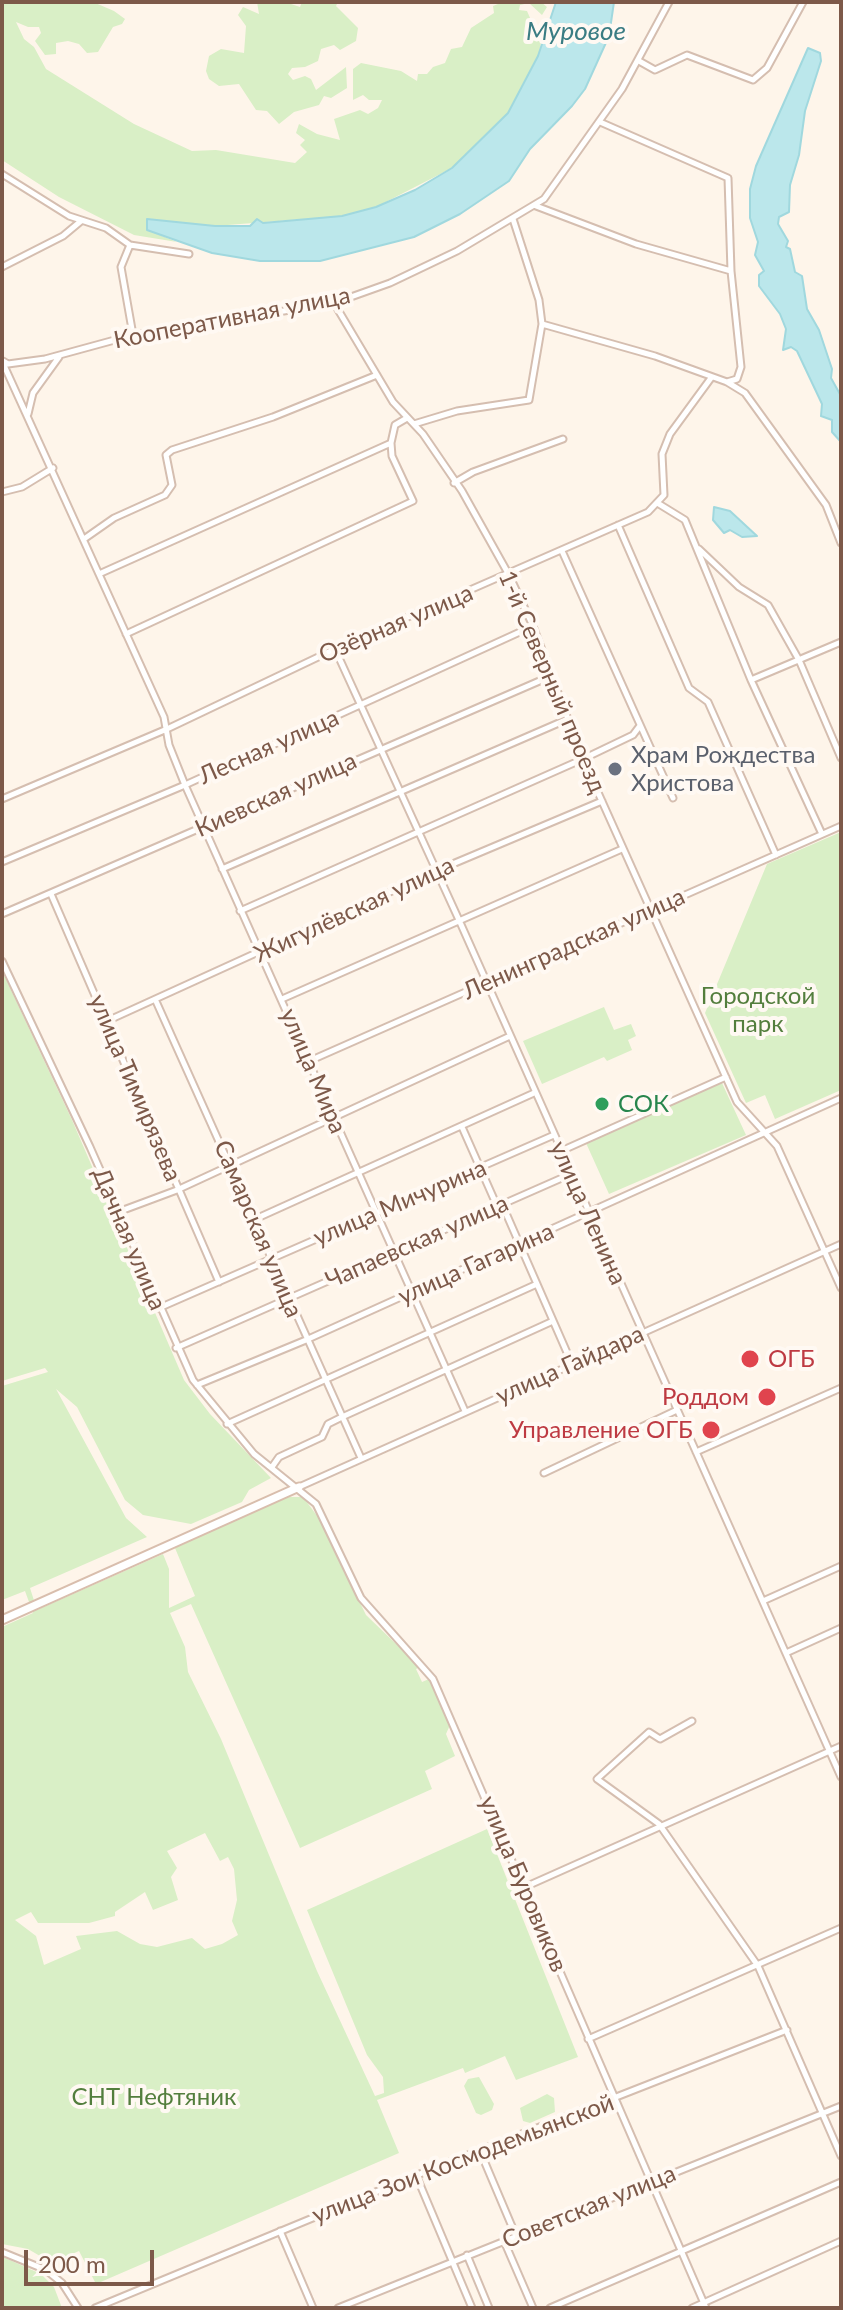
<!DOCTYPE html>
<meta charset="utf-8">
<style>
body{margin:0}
#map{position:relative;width:843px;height:2310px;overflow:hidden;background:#fef5ea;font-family:Lato,sans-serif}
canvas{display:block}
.frame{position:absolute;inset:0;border:4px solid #7d5949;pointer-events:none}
.scale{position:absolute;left:24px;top:2250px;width:130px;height:36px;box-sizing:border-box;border:4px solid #7d5949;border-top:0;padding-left:10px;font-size:24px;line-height:28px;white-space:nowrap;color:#7d5949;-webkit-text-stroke:6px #fff9f3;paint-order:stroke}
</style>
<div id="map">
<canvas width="843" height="2310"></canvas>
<div class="frame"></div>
<div class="scale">200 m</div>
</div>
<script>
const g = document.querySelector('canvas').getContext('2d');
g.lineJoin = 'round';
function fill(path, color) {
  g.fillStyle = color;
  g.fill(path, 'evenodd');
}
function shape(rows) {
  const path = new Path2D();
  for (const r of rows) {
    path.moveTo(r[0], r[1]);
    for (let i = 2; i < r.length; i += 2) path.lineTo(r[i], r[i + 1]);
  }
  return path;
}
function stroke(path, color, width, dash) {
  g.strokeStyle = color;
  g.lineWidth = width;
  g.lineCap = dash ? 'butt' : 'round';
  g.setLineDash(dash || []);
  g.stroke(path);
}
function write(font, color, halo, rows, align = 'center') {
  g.font = font + ' Lato,sans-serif';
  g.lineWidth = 8;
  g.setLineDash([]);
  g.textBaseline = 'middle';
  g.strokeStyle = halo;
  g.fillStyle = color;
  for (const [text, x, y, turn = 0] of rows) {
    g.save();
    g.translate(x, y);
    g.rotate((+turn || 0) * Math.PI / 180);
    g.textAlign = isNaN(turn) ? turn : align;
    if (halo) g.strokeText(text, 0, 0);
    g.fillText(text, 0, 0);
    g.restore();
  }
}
const green = shape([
 [2,2,93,2,114,11,125,19,122,24,113,27,98,52,87,53,79,44,68,41,56,43,56,54,45,55,35,41,41,33,39,27,28,27,16,22,24,39,34,47,46,69,134,124,192,151,216,150,295,163,307,152,300,145,305,140,296,133,299,124,317,134,340,140,334,119,360,110,368,114,378,108,382,100,369,100,363,95,353,100,353,69,361,63,401,71,417,81,418,74,427,74,433,67,445,63,451,49,462,47,471,28,494,13,493,6,503,2,541,2,547,7,542,15,529,3,520,5,519,10,527,11,534,27,543,34,538,56,508,113,452,168,376,207,342,216,215,226,147,219,147,230,177,242,134,235,59,197,2,160],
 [257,2,285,2,300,7,302,2,338,2,336,6,358,28,356,41,340,50,334,45,321,49,318,61,305,67,292,68,288,74,293,80,305,76,311,79,316,90,346,67,347,88,331,98,324,96,319,105,294,112,279,124,267,111,256,110,239,84,219,86,209,79,206,71,209,56,221,49,244,53,246,26,238,15,243,7,259,14],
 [841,832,841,1090,775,1119,765,1095,746,1103,705,1013,767,864],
 [2,971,72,1120,184,1380,210,1414,271,1478,249,1490,242,1502,191,1524,143,1515,125,1500,77,1407,56,1389,126,1518,147,1537,30,1588,37,1610,163,1554,169,1569,169,1608,195,1596,175,1548,287,1497,303,1497,318,1517,366,1615,420,1667,416,1669,422,1682,429,1679,441,1704,450,1725,446,1734,455,1756,425,1771,432,1789,300,1848,191,1604,170,1613,185,1647,188,1672,221,1739,317,1971,375,2096,384,2093,383,2077,367,2055,307,1910,487,1829,578,2057,516,2080,505,2056,465,2073,463,2068,377,2100,399,2153,96,2284,79,2251,52,2263,28,2249,2,2244,2,1627,33,1613,25,1591,2,1600,2,1386,48,1372,45,1368,2,1381],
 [205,1833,220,1861,228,1857,234,1869,237,1900,232,1921,238,1935,222,1944,205,1949,192,1938,157,1947,140,1944,117,1931,76,1936,81,1949,44,1965,36,1936,15,1920,31,1912,38,1923,89,1923,115,1916,115,1912,145,1892,153,1910,178,1900,171,1877,177,1868,167,1851],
 [604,1007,614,1030,631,1024,636,1036,628,1040,632,1050,607,1061,604,1057,542,1084,523,1041],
 [722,1083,746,1135,609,1194,586,1143],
 [479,2077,494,2104,492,2110,481,2115,476,2113,464,2086,468,2079],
 [547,2094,554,2098,555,2112,530,2123,523,2121,520,2108],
 [3,2257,41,2274,54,2287,62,2308,2,2308]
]);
const water = shape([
 [556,2,614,2,609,36,585,89,572,106,530,149,509,181,460,214,414,237,320,261,260,261,212,253,147,230,147,219,215,226,250,226,257,219,263,223,342,216,376,207,415,190,452,168,508,113,538,56,556,2],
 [808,48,820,53,821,61,805,111,799,155,790,185,789,212,779,217,778,224,788,241,786,247,790,249,795,272,802,276,807,309,819,330,832,369,831,378,841,396,841,442,832,432,832,420,821,416,822,404,797,351,791,347,783,350,786,329,780,314,759,286,759,275,764,271,755,255,758,242,750,218,750,189,756,166,808,48],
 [714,507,730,511,757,536,742,537,730,530,724,533,713,520,714,507]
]);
const street = shape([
 [639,61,655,70,687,55,753,80,767,68,803,2],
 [600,122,728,178,731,271,741,367,737,379,727,382],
 [2,174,69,216,106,228,130,245,189,254],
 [536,206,636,244,731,271],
 [513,219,539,300,542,324,655,356,727,382,745,393,826,505,841,543],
 [130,245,121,267,133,335],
 [2,267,63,236,81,221],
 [334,303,393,402,423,434,462,491,509,575,533,626,583,759,737,1102,777,1146,841,1288],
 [2,361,164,717,169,745,185,785,465,1411],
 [3,361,8,364,45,359,133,335,334,303,390,283,457,251,544,199,622,89,669,2],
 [28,414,33,393,59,357],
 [414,424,457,411,529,400,542,324],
 [454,483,473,472,563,439],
 [2,492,22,487,53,468],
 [659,504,685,520,751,680,822,834],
 [618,525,689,688,708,702,776,855],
 [84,539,114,518,165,495,172,485,166,455,172,450,273,417,377,375],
 [699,549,739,587,768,605,799,660,841,758],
 [562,551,673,798],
 [99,574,391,443,395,425,407,418],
 [126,634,413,501,392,456,391,443],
 [335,649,459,920,841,1777],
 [751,680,841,642],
 [2,799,167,729,335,649,648,512,664,495,662,454,670,434,711,378],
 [2,862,185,785,533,626],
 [222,869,568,719],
 [51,894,219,1282],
 [240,911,583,759,633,735,639,727],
 [2,914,551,676],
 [2,961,90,1147,193,1380,254,1454,316,1504,361,1598,433,1679,706,2308],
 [155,999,361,1458],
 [282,999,622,849],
 [107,1021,436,871,602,801],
 [307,1062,841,826],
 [462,1127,497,1206],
 [561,1151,726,1077],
 [502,1204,572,1364],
 [118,1212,177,1190,510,1036],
 [253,1220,534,1093],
 [159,1308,554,1135],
 [176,1348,571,1174],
 [197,1385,306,1340,841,1098],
 [227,1424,537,1284],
 [696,1452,841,1388],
 [272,1467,279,1457,322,1437,328,1424,342,1417,553,1321],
 [544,1473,677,1410],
 [299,1487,841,1244],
 [763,1601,841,1566],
 [786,1653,841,1628],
 [692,1721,660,1739,649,1732,597,1779,659,1824,758,1966,841,2156],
 [525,1887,841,1746],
 [588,2039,841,1928],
 [480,2151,516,2236],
 [416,2175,472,2308],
 [280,2231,313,2308],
 [504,2241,533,2308],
 [2,2252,46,2270,62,2283,78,2308],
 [467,2255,489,2308],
 [95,2308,407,2179,787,2030],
 [338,2308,841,2106],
 [550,2308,841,2182],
 [692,2308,841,2241]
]);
const secondary = shape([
 [2,1620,299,1487]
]);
const markers = [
 [615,769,8,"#6b7280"],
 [602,1104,8,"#2e9e5b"],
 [750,1359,10,"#e0444e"],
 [767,1397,10,"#e0444e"],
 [711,1430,10,"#e0444e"]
];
const streetNames = [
 ["Кооперативная улица",232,318,-11],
 ["Озёрная улица",396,624,-23],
 ["1-й Северный проезд",552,682,67],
 ["Лесная улица",269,747,-24],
 ["Киевская улица",276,795,-24],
 ["Жигулёвская улица",354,910,-25],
 ["Ленинградская улица",574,944,-24],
 ["улица Мира",313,1071,67],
 ["улица Тимирязева",135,1088,67],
 ["улица Мичурина",400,1203,-23],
 ["улица Ленина",588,1213,66],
 ["Самарская улица",258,1229,67],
 ["Дачная улица",129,1239,67],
 ["Чапаевская улица",417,1242,-24],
 ["улица Гагарина",476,1264,-24],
 ["улица Гайдара",570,1365,-24],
 ["улица Буровиков",523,1884,67],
 ["улица Зои Космодемьянской",463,2159,-21],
 ["Советская улица",589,2207,-22]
];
const worshipNames = [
 ["Храм Рождества",631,755],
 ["Христова",631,783]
];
const parkNames = [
 ["Городской",758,996],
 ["парк",758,1024],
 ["СНТ Нефтяник",154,2097]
];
const leisureNames = [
 ["СОК",618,1104]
];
const healthNames = [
 ["ОГБ",768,1359,"left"],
 ["Роддом",749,1397],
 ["Управление ОГБ",693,1430]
];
const waterNames = [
 ["Муровое",576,32]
];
fill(green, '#d9efc6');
fill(water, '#bbe7eb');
stroke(water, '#a0d8de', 2);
stroke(street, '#d5beb0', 9);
stroke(secondary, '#d9bead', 11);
stroke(street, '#fff', 5);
stroke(secondary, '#fff', 7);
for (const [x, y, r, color] of markers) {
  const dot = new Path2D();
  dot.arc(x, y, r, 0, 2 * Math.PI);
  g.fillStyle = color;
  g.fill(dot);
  stroke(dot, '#fff9f3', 3);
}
write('24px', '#7d5949', '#fff9f3', streetNames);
write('24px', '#5b616d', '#fff9f3', worshipNames, 'left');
write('24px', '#537e3d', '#fff9f3', parkNames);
write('24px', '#27864d', '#fff9f3', leisureNames, 'left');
write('24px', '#be3a42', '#fff9f3', healthNames, 'right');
write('italic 26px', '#3a7c83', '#fff9f3', waterNames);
</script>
